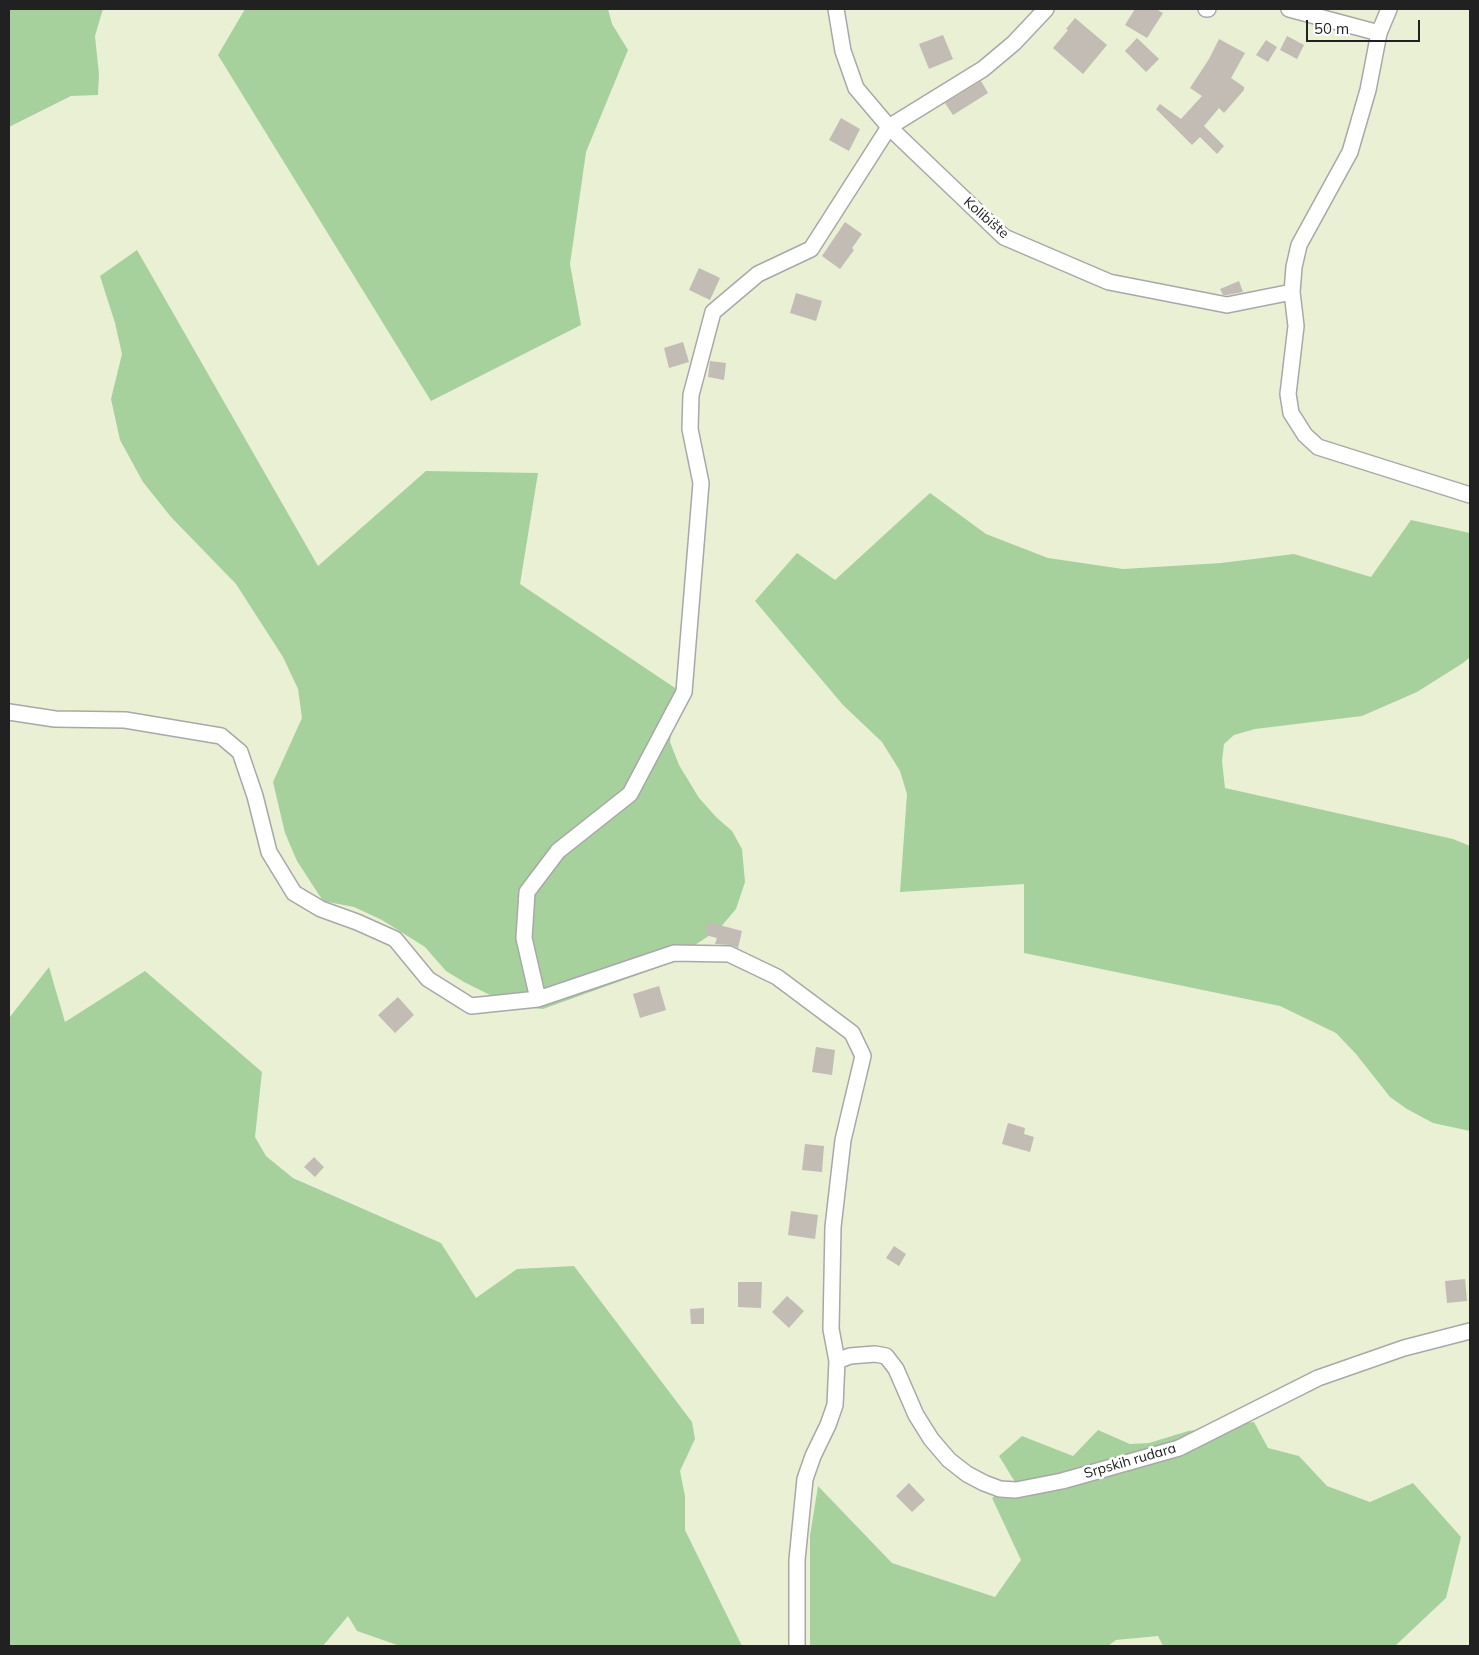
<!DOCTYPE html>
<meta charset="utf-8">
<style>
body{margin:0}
#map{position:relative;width:1479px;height:1655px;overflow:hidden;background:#f1f0e8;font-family:Mulish,sans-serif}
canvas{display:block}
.frame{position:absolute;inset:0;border:10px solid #212121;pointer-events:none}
.scale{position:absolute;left:1306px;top:20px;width:114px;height:22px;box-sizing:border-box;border:2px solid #212121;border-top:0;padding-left:6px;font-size:15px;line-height:18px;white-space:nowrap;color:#212121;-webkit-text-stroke:4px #fff;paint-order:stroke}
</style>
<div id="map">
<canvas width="1479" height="1655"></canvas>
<div class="frame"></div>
<div class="scale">50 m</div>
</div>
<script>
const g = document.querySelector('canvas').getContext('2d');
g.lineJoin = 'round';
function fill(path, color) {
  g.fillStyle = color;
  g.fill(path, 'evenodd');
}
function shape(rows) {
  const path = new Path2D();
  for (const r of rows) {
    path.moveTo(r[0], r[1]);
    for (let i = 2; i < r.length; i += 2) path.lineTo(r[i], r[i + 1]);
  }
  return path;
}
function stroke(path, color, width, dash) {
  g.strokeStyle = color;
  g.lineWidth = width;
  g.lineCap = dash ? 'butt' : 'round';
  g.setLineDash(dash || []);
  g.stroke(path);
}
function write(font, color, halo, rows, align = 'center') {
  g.font = font + ' Mulish,sans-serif';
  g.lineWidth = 5;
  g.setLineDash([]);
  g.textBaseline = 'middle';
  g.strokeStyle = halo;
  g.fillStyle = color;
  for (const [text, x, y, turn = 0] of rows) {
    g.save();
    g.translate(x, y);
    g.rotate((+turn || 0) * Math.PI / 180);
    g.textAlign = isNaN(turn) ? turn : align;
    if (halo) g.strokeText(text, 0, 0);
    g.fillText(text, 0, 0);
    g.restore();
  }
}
const farmland = shape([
 [103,9,1470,9,1470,1646,1395,1646,1446,1598,1412,1483,1370,1502,1327,1486,1299,1456,1188,1431,1149,1443,1130,1444,1098,1430,1073,1456,1016,1482,992,1499,1021,1560,995,1597,892,1563,818,1486,810,1535,810,1646,742,1646,685,1530,685,1496,680,1471,695,1439,517,1269,476,1299,441,1243,291,1176,266,1156,255,1138,262,1072,65,1022,48,968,9,1018,9,127,71,96,98,95,99,74,95,36],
 [348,1616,357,1631,400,1646,324,1646],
 [1158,1636,1163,1646,1108,1646,1116,1640]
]);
const forest = shape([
 [9,9,103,9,95,36,99,74,98,95,71,96,9,127],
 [245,9,608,9,612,24,628,50,586,152,570,264,581,325,431,401,218,55],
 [137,250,318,566,426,471,538,473,520,584,678,690,670,742,679,765,699,798,717,818,732,831,742,849,745,882,736,909,719,929,665,965,543,1009,512,1006,464,982,446,971,425,947,382,920,354,907,323,901,297,861,285,833,273,782,302,718,298,689,283,657,236,584,171,517,143,482,120,440,111,399,122,354,115,323,100,276],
 [930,493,986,534,1048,558,1123,569,1221,563,1294,554,1371,577,1411,520,1470,533,1470,657,1463,663,1417,692,1362,716,1255,729,1234,735,1224,744,1222,761,1225,788,1453,839,1470,846,1470,1131,1433,1123,1407,1109,1390,1097,1356,1054,1336,1033,1280,1006,1024,953,1024,884,900,892,907,794,900,771,882,742,843,705,755,601,797,553,835,580],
 [49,967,65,1022,145,971,262,1072,255,1137,266,1156,293,1178,441,1243,476,1298,517,1269,574,1266,692,1422,695,1439,680,1471,685,1496,685,1530,742,1646,400,1646,357,1631,348,1616,323,1646,9,1646,9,1018],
 [1254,1422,1268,1448,1299,1456,1327,1486,1370,1502,1413,1483,1461,1537,1446,1598,1395,1646,1163,1646,1158,1636,1116,1640,1108,1646,810,1646,810,1535,818,1486,892,1563,995,1597,1021,1560,992,1498,1015,1482,999,1456,1022,1436,1073,1456,1098,1430,1130,1444,1149,1443,1188,1431]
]);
const building = shape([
 [1135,9,1156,9,1163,13,1147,38,1125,25],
 [1075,18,1107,45,1083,74,1053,48,1068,30,1066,29],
 [943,35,953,59,929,69,919,44],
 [1287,36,1304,45,1297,59,1280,50],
 [1137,38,1159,59,1146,72,1125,51],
 [1219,39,1245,53,1231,78,1244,87,1244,90,1224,113,1219,108,1204,126,1224,146,1217,154,1200,137,1192,145,1156,109,1160,104,1181,119,1202,96,1190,88,1209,59],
 [1266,40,1277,47,1268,62,1256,55],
 [981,81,988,93,953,115,945,103],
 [841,118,860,129,849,151,829,140],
 [845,222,862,234,852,248,854,250,840,269,822,256],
 [699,268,720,278,710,300,689,290],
 [1239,281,1243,292,1227,295,1223,295,1220,289],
 [796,293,822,301,816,321,790,313],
 [683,342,689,362,669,368,664,348],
 [710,361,726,363,724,380,708,377],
 [708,922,742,931,738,948,730,945,715,944,717,938,705,935],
 [659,986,666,1010,640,1018,633,994],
 [398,997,414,1015,395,1033,378,1015],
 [816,1047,835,1050,832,1075,812,1072],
 [1008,1123,1025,1128,1024,1134,1034,1137,1030,1152,1002,1144],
 [805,1144,824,1146,822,1172,802,1170],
 [314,1157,324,1167,315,1177,304,1167],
 [791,1211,818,1215,815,1239,788,1235],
 [894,1246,906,1254,899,1266,886,1258],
 [1465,1279,1467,1301,1447,1303,1445,1281],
 [738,1282,762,1282,761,1308,738,1307],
 [787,1296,804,1311,789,1328,772,1312],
 [704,1308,704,1324,691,1324,690,1309],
 [909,1483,925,1500,912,1512,896,1496]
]);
const minor = shape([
 [836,9,843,51,856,88,889,127,1004,237,1109,282,1227,305,1292,292],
 [1206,9,1208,9],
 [1289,9,1379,33],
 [1389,9,1379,33,1368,90,1350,152,1299,245,1294,267,1292,292,1296,326,1288,394,1291,413,1305,435,1318,447,1470,495],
 [9,712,55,719,125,720,221,736,240,752,255,796,269,852,294,893,321,909,357,922,395,939,428,979,471,1006,538,999,674,953,729,954,777,977,852,1033,863,1056,843,1140,833,1227,831,1329,837,1361,835,1405,828,1425,813,1456,805,1479,797,1560,797,1646],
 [538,999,524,938,527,892,558,851,630,794,684,692,701,483,690,429,691,395,713,312,758,274,811,249,889,127,983,69,1014,43,1046,9],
 [837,1361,850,1356,875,1354,886,1356,896,1369,916,1415,931,1439,949,1460,967,1474,984,1483,1000,1489,1016,1490,1062,1481,1179,1448,1318,1378,1404,1348,1470,1331]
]);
const streetNames = [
 ["Kolibište",986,218,41],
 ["Srpskih rudara",1130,1461,-16]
];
fill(farmland, '#eaf0d4');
fill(forest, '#a6d19d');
fill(building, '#c2bcb4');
stroke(minor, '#a8a8a8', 18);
stroke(minor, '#fff', 15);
write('14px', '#212121', '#fff', streetNames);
</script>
